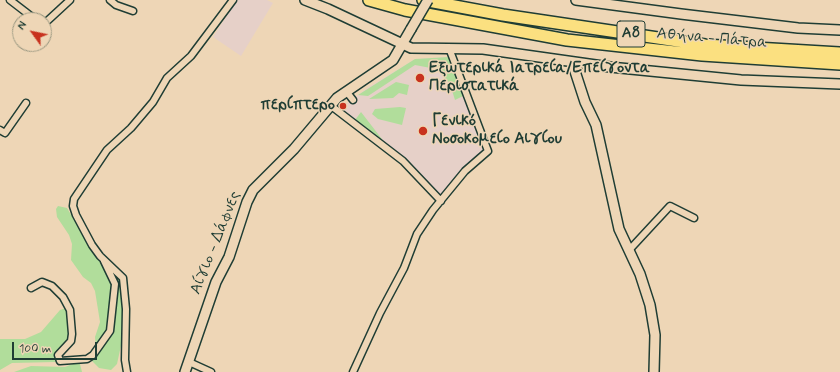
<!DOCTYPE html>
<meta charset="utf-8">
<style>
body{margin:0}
#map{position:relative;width:840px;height:372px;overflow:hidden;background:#eed6b6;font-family:Mynerve,sans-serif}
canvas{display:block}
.north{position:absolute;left:12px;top:12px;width:40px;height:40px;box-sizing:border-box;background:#eed6b6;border:1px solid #9b9982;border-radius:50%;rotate:303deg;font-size:11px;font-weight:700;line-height:16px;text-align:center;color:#1f3d34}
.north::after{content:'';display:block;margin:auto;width:14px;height:18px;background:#c8321e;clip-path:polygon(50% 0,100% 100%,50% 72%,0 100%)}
.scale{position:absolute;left:12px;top:342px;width:85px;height:18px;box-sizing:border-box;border:2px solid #1f3d34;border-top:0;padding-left:5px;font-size:12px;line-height:14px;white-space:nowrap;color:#1f3d34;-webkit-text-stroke:3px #eed6b6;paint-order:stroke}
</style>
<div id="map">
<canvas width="840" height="372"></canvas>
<div class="north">N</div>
<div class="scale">100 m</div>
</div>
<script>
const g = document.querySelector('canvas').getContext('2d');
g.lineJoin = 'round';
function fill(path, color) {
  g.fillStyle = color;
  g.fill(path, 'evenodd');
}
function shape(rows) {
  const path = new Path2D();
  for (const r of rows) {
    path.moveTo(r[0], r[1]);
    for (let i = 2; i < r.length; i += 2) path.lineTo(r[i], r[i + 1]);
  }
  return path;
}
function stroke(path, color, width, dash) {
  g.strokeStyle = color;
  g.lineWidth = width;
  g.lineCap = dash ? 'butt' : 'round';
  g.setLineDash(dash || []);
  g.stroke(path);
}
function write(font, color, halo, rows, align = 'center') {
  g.font = font + ' Mynerve,sans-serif';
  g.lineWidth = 3;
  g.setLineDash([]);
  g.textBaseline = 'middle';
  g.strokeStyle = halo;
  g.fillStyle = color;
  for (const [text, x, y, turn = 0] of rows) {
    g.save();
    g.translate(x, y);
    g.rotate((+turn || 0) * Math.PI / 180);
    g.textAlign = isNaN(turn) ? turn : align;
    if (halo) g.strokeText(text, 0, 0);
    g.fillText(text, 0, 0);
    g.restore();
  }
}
const built = shape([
 [237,0,267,0,273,3,241,56,213,37],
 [449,57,481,142,479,144,484,151,442,196,406,158,340,109,367,88,415,59]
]);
const green = shape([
 [449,57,463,96,455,100,450,84,436,69,415,65,368,96,358,95,415,59],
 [396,82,409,85,407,95,399,93,393,98,369,99],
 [400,107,406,108,402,125,378,119,372,114,375,109],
 [361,112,385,143,355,120],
 [58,206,67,208,95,255,111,268,120,280,123,296,123,336,117,364,111,370,99,368,91,360,96,348,95,337,100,322,95,291,91,283,83,277,71,260,72,244,69,235,57,217,56,209],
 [66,308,68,310,71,328,68,341,55,355,56,362,12,363,0,370,0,339,25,339,41,332,60,310],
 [75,363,80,364,82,372,14,372,31,366,65,367]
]);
const street = shape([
 [10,0,36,20],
 [110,0,116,5,133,11],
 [44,24,70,0],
 [346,91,353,100],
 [330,105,403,161,441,201],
 [0,130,5,133,26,103],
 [628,250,632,247,670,206,694,218],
 [31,288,42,282,52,286,63,297,70,310,72,334,71,341,58,355,60,361,87,359,93,355,110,331,115,284,104,261],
 [189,362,211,372],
 [127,372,125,360,126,309,123,278,100,256,92,245,76,215,73,206,74,199,107,150,131,128,153,102,167,78,191,56,233,0],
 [353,372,380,313,404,268,417,234,433,210,465,171,488,151,449,48]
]);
const secondary = shape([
 [305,0,328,9,411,48,483,49,610,67,741,80,840,84],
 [576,0,681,14,798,28,840,30],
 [572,62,585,102,596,125,619,229,640,274,650,305,655,335,654,372],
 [185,372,216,282,229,257,247,202,253,190,294,149,337,98,393,60,411,29]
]);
const highway = shape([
 [369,0,405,10,567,40,702,55,840,64],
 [423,0,503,15,705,45,840,53]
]);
const secondaryBridge = shape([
 [411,29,428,0]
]);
const markers = [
 [420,78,5,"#c8321e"],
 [343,106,4,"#c8321e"],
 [423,131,5,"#c8321e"]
];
const shields = [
 [631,34,28]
];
const shieldNames = [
 ["Α8",631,34]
];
const streetNames = [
 ["Αθήνα - Πάτρα",712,39,5],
 ["Αίγιο - Δάφνες",216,243,-68]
];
const poiNames = [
 ["Εξωτερικά Ιατρεία/Επείγοντα",429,69],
 ["Περιστατικά",429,87],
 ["περίπτερο",335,106,"right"],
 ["Γενικό",432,122],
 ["Νοσοκομείο Αιγίου",432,140]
];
fill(built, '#e6d0c8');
fill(green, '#b1dd9b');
stroke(street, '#1f3d34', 9);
stroke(secondary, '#1f3d34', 12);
stroke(highway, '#1f3d34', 14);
stroke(street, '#eed6b6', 6);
stroke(secondary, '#eed6b6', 9);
stroke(highway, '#fbe080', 11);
stroke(secondaryBridge, '#1f3d34', 12, []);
stroke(secondaryBridge, '#eed6b6', 9);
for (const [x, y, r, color] of markers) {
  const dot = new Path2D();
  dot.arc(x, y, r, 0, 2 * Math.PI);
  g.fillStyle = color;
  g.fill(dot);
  stroke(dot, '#eed6b6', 1.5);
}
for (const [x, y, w] of shields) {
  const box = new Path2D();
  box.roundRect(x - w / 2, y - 13, w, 26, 3);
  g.fillStyle = '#eed6b6';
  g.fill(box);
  stroke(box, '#1f3d34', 1);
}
write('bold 15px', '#1f3d34', null, shieldNames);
write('16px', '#1f3d34', '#eed6b6', streetNames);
write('bold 16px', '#1f3d34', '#eed6b6', poiNames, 'left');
</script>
